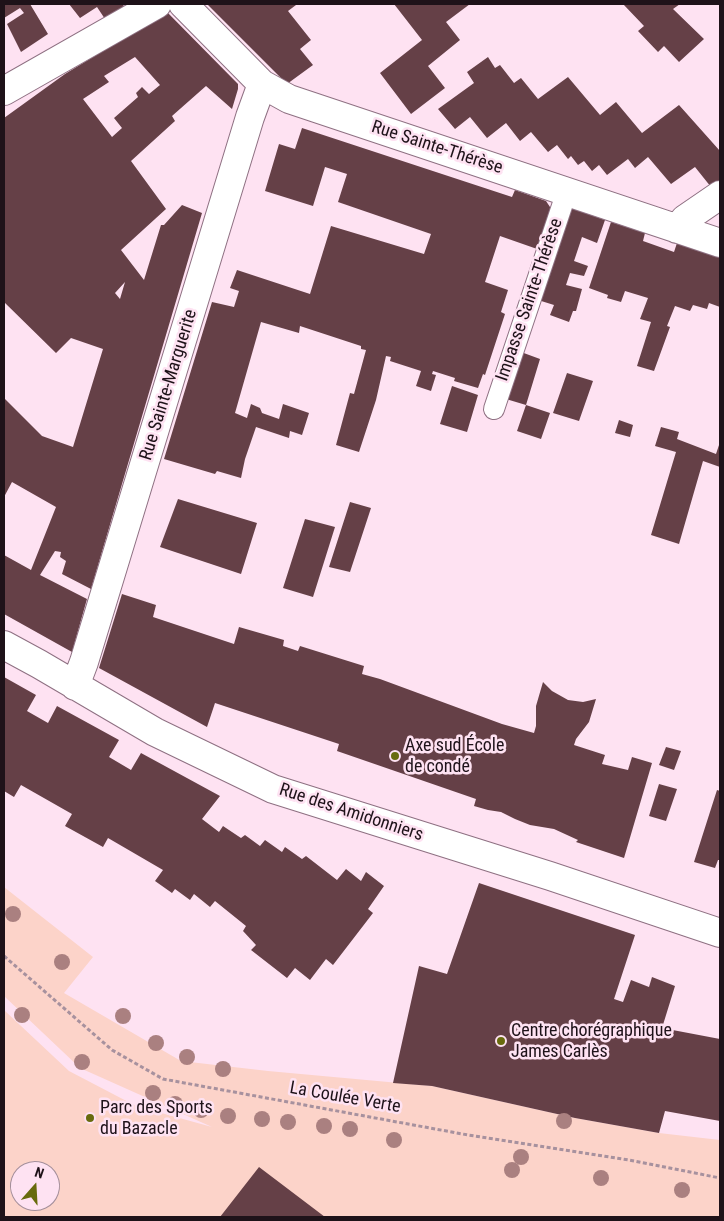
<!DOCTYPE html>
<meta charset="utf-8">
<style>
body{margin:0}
#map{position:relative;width:724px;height:1221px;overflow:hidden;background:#fee2f2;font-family:"Roboto Condensed",sans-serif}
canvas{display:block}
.frame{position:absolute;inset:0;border:5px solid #1e1219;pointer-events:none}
.north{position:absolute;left:10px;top:1161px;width:50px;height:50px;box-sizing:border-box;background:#fee2f2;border:1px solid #a48f9b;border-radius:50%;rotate:19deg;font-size:14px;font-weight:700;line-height:20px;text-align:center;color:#1e1219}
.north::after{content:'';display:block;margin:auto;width:18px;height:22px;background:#686b0d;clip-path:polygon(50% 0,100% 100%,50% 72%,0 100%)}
</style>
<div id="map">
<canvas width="724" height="1221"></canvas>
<div class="frame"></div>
<div class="north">N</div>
</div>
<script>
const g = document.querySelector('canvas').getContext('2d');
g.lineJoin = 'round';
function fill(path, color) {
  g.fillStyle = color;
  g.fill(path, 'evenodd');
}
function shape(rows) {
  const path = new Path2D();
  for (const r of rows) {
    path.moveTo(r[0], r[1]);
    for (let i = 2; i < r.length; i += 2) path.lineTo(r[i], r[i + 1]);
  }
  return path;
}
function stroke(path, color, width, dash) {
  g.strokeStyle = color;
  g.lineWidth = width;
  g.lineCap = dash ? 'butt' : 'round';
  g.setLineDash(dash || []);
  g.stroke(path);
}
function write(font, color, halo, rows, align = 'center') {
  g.font = font + ' "Roboto Condensed",sans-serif';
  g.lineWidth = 5;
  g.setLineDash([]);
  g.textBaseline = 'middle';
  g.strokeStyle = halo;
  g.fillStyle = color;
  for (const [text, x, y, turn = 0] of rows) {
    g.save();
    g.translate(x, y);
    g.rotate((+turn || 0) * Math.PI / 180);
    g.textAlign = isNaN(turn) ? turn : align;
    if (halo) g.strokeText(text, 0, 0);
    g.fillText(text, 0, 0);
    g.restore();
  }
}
const green = shape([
 [4,887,93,957,64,993,181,1061,268,1071,432,1086,575,1118,659,1133,720,1140,720,1217,4,1217,4,1010,69,1071,136,1106,212,1127,80,1068,4,996],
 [20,1171,50,1171,50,1201,20,1201]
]);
const building = shape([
 [4,4,30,4,48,34,21,52,7,24,24,13,20,8,4,18],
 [69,4,124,4,123,7,105,19,97,7,80,18],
 [207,4,295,4,296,5,288,11,311,40,300,49,313,65,287,84],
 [394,4,470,4,446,22,460,40,428,66,445,88,411,114,380,73,422,40],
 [623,4,680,4,673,9,704,39,679,62,664,46,658,52,638,31,644,26],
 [167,12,238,84,238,89,232,109,206,86,172,116,175,121,131,161,166,209,121,250,144,280,161,225,164,225,182,205,202,213,91,589,62,574,66,561,60,557,61,552,55,551,40,575,87,599,72,652,4,614,4,555,31,570,56,507,12,482,4,497,4,398,42,436,73,447,103,349,71,338,56,353,4,302,4,118,65,74],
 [135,57,160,85,149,94,142,87,136,93,138,97,114,118,122,128,112,137,83,99,109,82,104,76],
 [125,282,120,299,115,293],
 [488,57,495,68,500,65,514,83,521,78,538,99,568,77,600,115,616,102,642,133,679,105,720,151,720,180,711,187,695,167,671,184,648,157,635,168,628,159,607,175,599,165,592,171,584,161,578,165,571,156,568,159,557,145,548,152,531,132,520,141,506,123,487,138,470,117,455,129,438,109,474,83,467,72],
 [302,128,512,197,515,190,546,201,554,213,540,250,500,236,485,282,508,290,501,312,505,314,485,375,483,374,478,388,454,381,455,378,433,371,432,374,436,375,431,391,416,386,421,371,390,361,391,357,386,356,376,400,359,452,336,445,350,393,354,394,366,350,361,349,361,346,300,326,299,333,261,322,235,413,247,418,251,404,260,408,262,413,279,419,283,404,309,413,302,435,290,431,289,438,256,427,245,459,241,478,217,471,215,474,164,459,212,302,234,307,239,291,230,288,237,270,310,294,331,226,424,254,431,234,338,202,347,174,325,167,313,206,265,191,279,144,295,149],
 [568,207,605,220,597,243,582,237,574,261,588,266,584,276,570,273,566,285,582,289,576,311,573,311,569,322,550,315,554,305,538,300],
 [611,222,645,233,643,241,674,252,677,243,720,258,720,307,709,303,707,309,693,305,690,311,675,306,667,326,670,327,654,371,637,366,651,322,640,319,648,298,625,291,621,302,607,298,608,295,589,288],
 [521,352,540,359,526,405,506,399],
 [567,373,593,381,579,421,553,413],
 [452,386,478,395,467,432,440,424],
 [526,405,550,413,541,439,517,431],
 [619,420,633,425,630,437,615,433],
 [661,427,679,432,677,439,716,454,720,442,720,467,703,461,679,544,651,535,676,452,655,446],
 [178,499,257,523,241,574,160,547],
 [350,502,371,508,350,572,329,567],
 [305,519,335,527,313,597,283,588],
 [122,594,156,605,153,617,234,644,239,627,284,640,283,646,298,651,300,646,364,666,362,674,380,679,502,724,534,733,536,726,536,706,543,682,552,691,568,700,583,702,596,699,589,722,576,739,574,745,605,755,602,764,628,770,632,757,652,763,624,858,576,842,578,840,554,829,530,825,515,819,501,812,488,810,474,806,476,799,337,751,339,744,215,703,207,727,99,668],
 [4,677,36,695,27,711,48,723,57,706,119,740,109,757,131,770,141,753,220,796,202,819,219,832,223,826,241,838,245,835,260,846,265,840,282,852,285,847,302,859,306,856,337,880,346,869,361,881,366,872,384,886,368,909,373,913,333,965,326,959,310,980,295,968,287,978,251,950,256,945,243,931,246,926,215,901,210,907,194,894,190,900,175,889,172,893,155,881,163,870,108,838,103,847,65,826,72,814,21,785,14,797,4,791],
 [666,747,681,751,674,770,659,765],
 [659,784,677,789,666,821,649,816],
 [717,790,720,791,720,860,718,860,715,868,694,862],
 [479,883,635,935,614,999,623,1002,631,980,649,987,652,977,675,986,662,1028,720,1039,720,1121,665,1111,659,1133,575,1118,432,1086,393,1083,419,966,447,974],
 [259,1167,325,1217,220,1217]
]);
const path = shape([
 [4,956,112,1050,163,1079,468,1135,629,1160,720,1178]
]);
const service = shape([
 [494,409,567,191]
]);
const minor = shape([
 [183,4,262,84,289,99,720,243],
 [4,91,157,4],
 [677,229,685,219,720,195],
 [4,645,39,664,155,732,273,789,550,876,720,933],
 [75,686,84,662,250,117,262,84]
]);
const trees = [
 [13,914],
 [62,962],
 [22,1015],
 [123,1016],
 [156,1043],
 [187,1057],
 [82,1062],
 [223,1069],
 [153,1093],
 [175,1104],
 [201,1110],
 [228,1116],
 [262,1119],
 [564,1121],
 [288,1122],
 [324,1126],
 [350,1129],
 [394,1140],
 [521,1157],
 [512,1170],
 [601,1178],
 [682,1190]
];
const markers = [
 [395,756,5,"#686b0d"],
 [501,1041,5,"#686b0d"],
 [90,1118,5,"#686b0d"]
];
const streetNames = [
 ["Rue Sainte-Thérèse",437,148,18],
 ["Impasse Sainte-Thérèse",530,300,-71],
 ["Rue Sainte-Marguerite",169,385,-73],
 ["Rue des Amidonniers",351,813,18],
 ["La Coulée Verte",345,1098,10]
];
const poiNames = [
 ["Axe sud École",405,746],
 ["de condé",405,767],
 ["Centre chorégraphique",511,1031],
 ["James Carlès",511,1052],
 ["Parc des Sports",100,1108],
 ["du Bazacle",100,1129]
];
fill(green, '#fcd3c9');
fill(building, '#654047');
stroke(service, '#8e7082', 22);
stroke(minor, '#8e7082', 30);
stroke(path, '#a7919e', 3, [4, 2.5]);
stroke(service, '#fff', 20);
stroke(minor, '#fff', 28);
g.fillStyle = '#aa8080';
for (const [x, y] of trees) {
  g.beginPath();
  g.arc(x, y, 8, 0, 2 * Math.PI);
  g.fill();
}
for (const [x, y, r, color] of markers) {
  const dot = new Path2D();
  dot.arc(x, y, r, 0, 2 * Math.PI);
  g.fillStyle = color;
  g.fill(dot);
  stroke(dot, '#fee2f2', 2);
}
write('18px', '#1e1219', '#fee2f2', streetNames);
write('18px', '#1e1219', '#fee2f2', poiNames, 'left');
</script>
